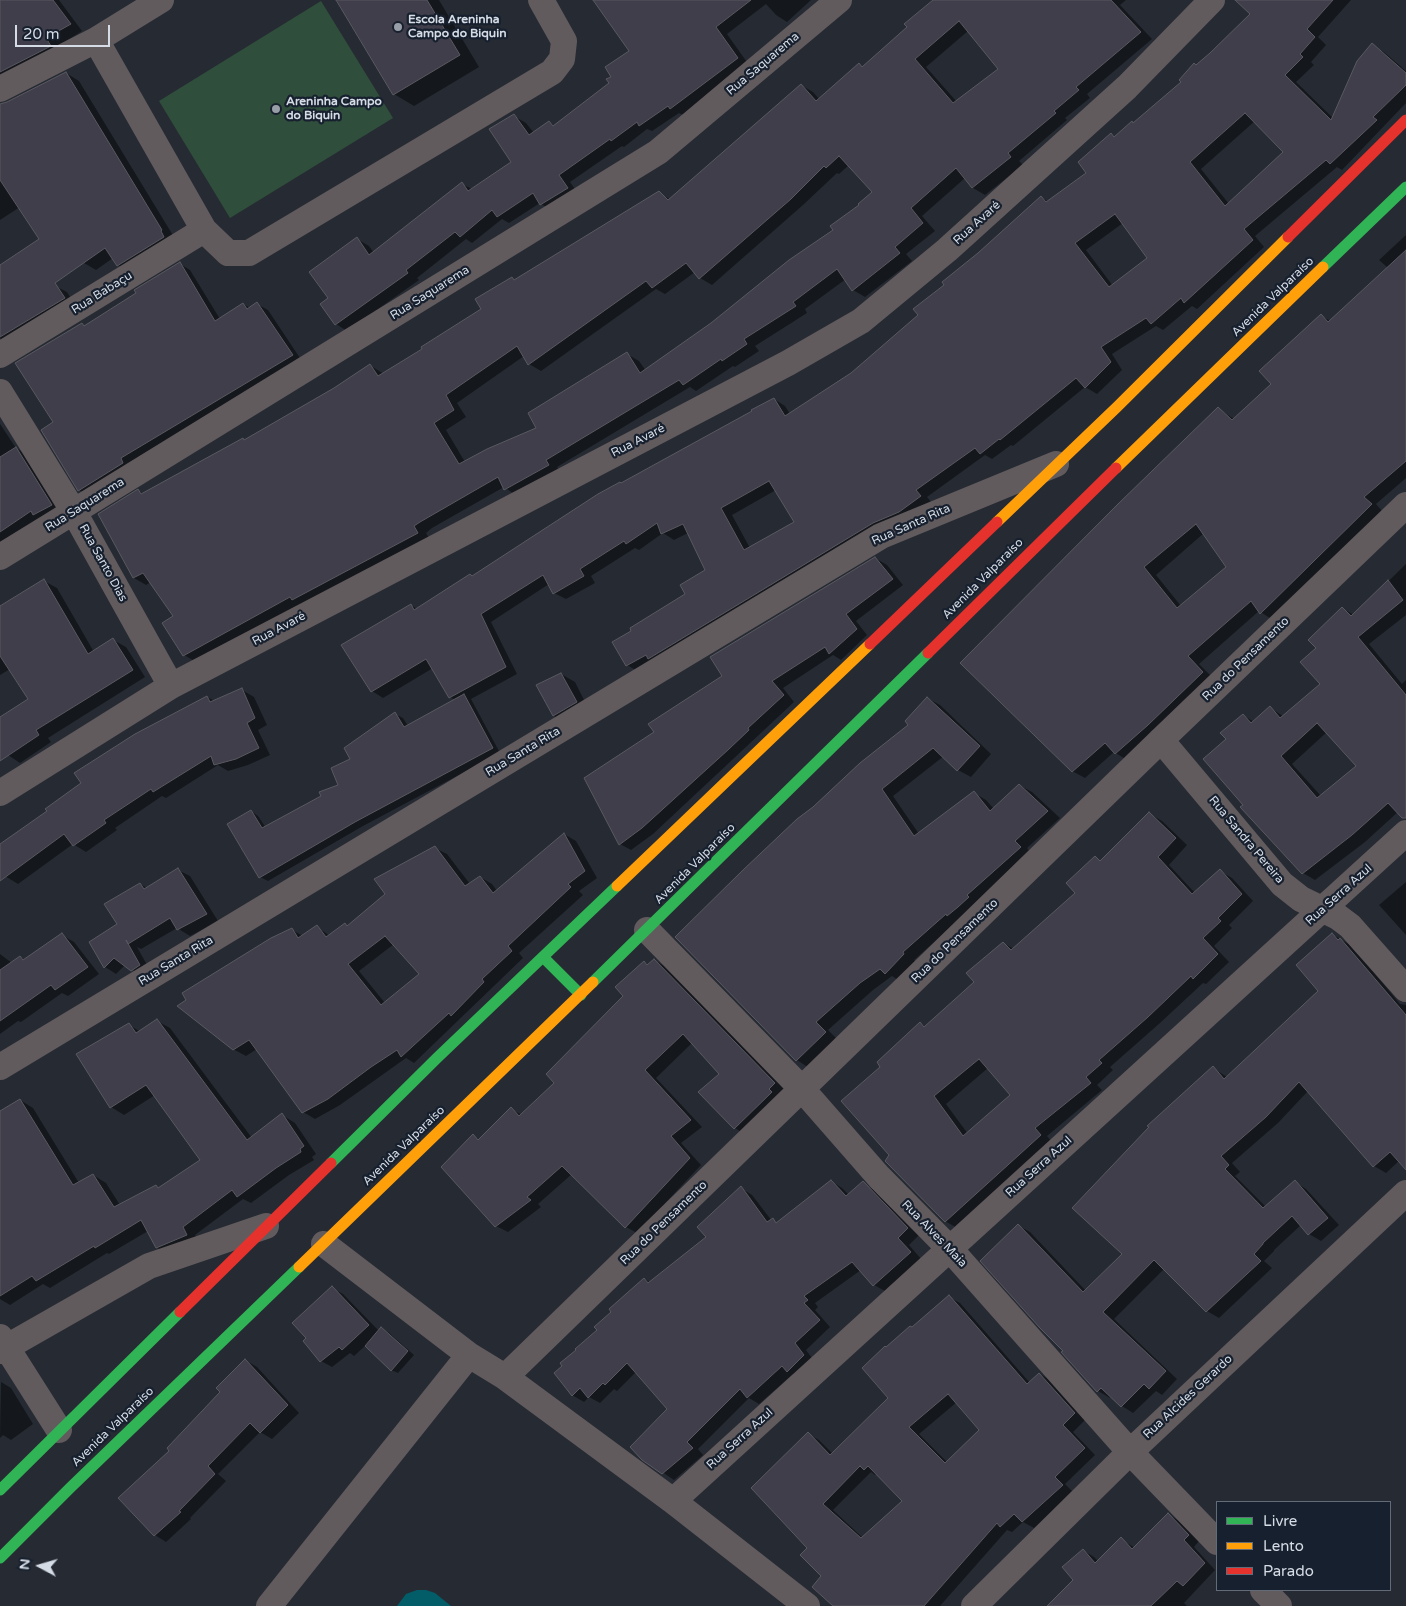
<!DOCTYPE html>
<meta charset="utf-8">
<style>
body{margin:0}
#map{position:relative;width:1406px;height:1606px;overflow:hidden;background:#262b33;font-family:"Varela Round",sans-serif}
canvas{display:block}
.legend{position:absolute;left:1216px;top:1501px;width:175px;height:90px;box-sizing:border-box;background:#17202e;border:1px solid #636b78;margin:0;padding:6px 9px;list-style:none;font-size:15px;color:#d5dce6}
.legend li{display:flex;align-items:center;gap:10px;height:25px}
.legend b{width:25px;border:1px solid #636b78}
.north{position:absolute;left:15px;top:1541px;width:50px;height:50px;-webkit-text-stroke:4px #17202e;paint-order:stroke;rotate:276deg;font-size:14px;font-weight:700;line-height:20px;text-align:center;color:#d5dce6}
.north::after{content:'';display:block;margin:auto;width:18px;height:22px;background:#d5dce6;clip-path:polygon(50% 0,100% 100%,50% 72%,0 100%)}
.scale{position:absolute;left:15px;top:25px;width:95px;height:22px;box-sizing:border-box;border:2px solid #d5dce6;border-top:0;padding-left:6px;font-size:15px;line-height:18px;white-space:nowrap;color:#d5dce6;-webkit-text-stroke:4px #17202e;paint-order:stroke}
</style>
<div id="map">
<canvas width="1406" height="1606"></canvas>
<ul class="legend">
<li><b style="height:6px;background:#30b455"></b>Livre</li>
<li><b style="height:6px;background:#ff9f0a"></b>Lento</li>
<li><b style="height:6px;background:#e5322d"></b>Parado</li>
</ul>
<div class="north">N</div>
<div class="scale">20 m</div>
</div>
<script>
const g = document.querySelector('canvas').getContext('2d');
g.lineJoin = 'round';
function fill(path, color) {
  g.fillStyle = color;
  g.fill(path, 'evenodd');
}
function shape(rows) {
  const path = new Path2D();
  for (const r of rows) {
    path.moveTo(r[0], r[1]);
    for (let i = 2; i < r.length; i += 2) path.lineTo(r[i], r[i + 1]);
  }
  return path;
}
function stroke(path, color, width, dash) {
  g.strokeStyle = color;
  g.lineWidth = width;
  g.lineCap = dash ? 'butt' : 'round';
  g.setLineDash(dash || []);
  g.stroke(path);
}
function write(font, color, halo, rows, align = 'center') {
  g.font = font + ' "Varela Round",sans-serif';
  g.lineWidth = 4.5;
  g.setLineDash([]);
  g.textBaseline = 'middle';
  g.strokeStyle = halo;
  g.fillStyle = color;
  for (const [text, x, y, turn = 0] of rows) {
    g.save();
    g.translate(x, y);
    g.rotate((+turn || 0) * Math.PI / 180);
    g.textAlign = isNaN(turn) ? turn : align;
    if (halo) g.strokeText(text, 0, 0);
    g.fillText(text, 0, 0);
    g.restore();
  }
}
const green = shape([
 [321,1,393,118,230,218,159,101]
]);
const water = shape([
 [417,1590,426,1590,435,1593,451,1606,397,1606,406,1594]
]);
const shadow = shape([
 [0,0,59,0,82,31,58,46,0,88],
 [337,0,439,0,479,67,414,106,394,94],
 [594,0,811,0,787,22,776,15,766,4,727,34,749,65,683,115,679,113,652,131,647,129,624,147,622,146,570,182,579,195,552,211,540,203,509,223,502,219,472,243,466,239,417,278,419,280,347,331,336,324,330,298,357,239,369,246,374,253,462,184,472,189,513,162,514,116,526,123,534,133,549,122,555,126,610,83,613,77,631,51],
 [935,0,1126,0,1120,5,1152,39,1087,94,1090,98,1065,118,1067,120,1019,161,1023,165,985,195,973,188,965,178,922,216,935,231,906,254,912,261,865,297,853,290,846,279,805,309,807,313,755,346,759,351,735,367,733,366,696,391,690,387,557,467,560,472,517,496,504,487,432,528,426,533,430,540,196,662,184,655,175,617,151,582,146,585,134,578,100,515,138,491,144,494,245,441,335,389,371,366,384,374,482,309,512,278,516,281,659,193,671,200,801,85,813,92,820,100,859,65,864,67,909,27],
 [968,31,999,69,957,102,926,67],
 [849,165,873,193,835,230,712,324,646,371,639,361,627,354,538,428,465,462,446,430,466,417,457,403,524,356,529,364,541,371,656,289,665,294,695,272,700,278,712,285,803,205,837,173,839,174],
 [1250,0,1351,0,1318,37,1326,45,1311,62,1314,65,1296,82,1333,118,1372,45,1384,52,1406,71,1406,103,1342,170,1337,167,1255,236,1264,247,1197,309,1192,306,1163,330,1156,326,1112,354,1122,370,1097,394,1085,387,1013,446,1011,445,992,459,985,455,927,497,932,503,639,672,627,665,707,571,688,533,674,540,663,533,639,550,635,548,591,576,595,583,566,599,554,593,549,584,491,622,517,674,471,699,500,753,363,826,268,881,260,877,251,811,258,816,266,828,340,786,352,759,395,714,403,718,408,726,455,700,450,697,433,668,383,698,372,691,411,605,417,609,473,577,622,484,774,399,785,406,790,414,852,374,920,315,946,285,1041,197,1049,202,1087,173,1111,134,1115,137,1134,124,1182,82,1197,66,1252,14],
 [1255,121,1284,152,1229,204,1201,169],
 [1123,223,1148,258,1113,286,1086,250],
 [776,490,796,523,750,548,732,515],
 [66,73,79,81,174,237,130,272,118,265,113,258,96,270,84,263,20,207,0,220,0,105,7,104],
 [1406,235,1406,478,1376,504,1383,512,1273,620,1259,611,1199,664,1214,679,1127,760,1114,752,1085,778,1072,771,962,663,1218,408,1235,420,1273,384,1321,316,1331,321,1388,268,1379,260],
 [1204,533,1228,567,1181,606,1156,575],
 [180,264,190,270,220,319,243,304,250,308,257,304,268,310,302,361,90,496,79,490,55,423,82,324,86,327],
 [57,287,67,292,74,303,9,343,0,338,0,322],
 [0,424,16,448,27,455,62,511,0,545],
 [875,558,887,565,903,585,856,621,867,635,841,660,833,655,783,688,794,702,653,834,631,850,620,844,656,732,724,677],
 [1406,564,1406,615,1369,644,1402,684,1406,680,1406,815,1399,811,1365,842,1315,880,1303,873,1242,807,1245,805,1228,739,1243,715,1254,722,1270,708,1283,716,1322,684,1318,648,1342,608,1354,615],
 [1327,732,1358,766,1321,796,1292,764],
 [44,581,57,588,94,652,113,640,126,647,145,677,48,738,51,742,20,763,8,755,0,743,0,719,30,699,10,669,0,675,0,608],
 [561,674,575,682,589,710,567,723,554,716],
 [242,690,254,697,267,725,258,730,270,755,248,765,228,771,218,765,166,798,162,796,115,828,117,830,86,852,73,844,18,884,5,876,0,881,0,846,207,697,215,701],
 [927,698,940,705,991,754,971,777,958,770,944,756,893,796,919,834,974,793,986,800,994,809,1019,785,1032,792,1060,818,1027,848,1032,855,914,960,916,962,898,980,892,976,873,990,828,1030,837,1039,809,1068,797,1060,677,937,910,725],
 [1150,814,1162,821,1187,845,1169,865,1195,893,1220,871,1232,878,1253,901,1229,925,1232,928,1214,946,1229,962,1206,984,1203,983,1160,1023,1110,1067,1113,1070,1097,1085,1102,1090,1047,1136,1052,1142,957,1228,945,1221,890,1155,882,1067,920,1023,926,1027,976,982,1003,943,1014,949,1077,893,1095,858,1102,862],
 [988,1068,1011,1095,968,1134,946,1104],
 [564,834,576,841,597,878,579,891,583,895,519,953,523,958,414,1063,406,1058,340,1105,315,1119,303,1112,257,1049,246,1056,233,1049,292,930,303,936,317,927,330,936,345,925,349,927,435,848,447,854,470,884,480,877,492,884,497,891],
 [394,944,421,974,385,1003,359,971],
 [178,870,190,876,218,921,190,936,177,928,141,949,137,947,151,972,144,977,125,965,116,974,105,967,118,925,140,884,147,888],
 [1406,882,1406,935,1379,905],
 [1332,934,1352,946,1400,1004,1406,1005,1406,1164,1400,1160,1386,1173,1374,1166,1308,1091,1278,1123,1232,1163,1240,1172,1235,1176,1266,1207,1295,1182,1306,1189,1339,1225,1321,1241,1309,1234,1301,1225,1274,1250,1274,1251,1264,1261,1272,1268,1219,1318,1207,1311,1164,1269,1114,1319,1177,1379,1162,1395,1156,1391,1133,1413,1122,1406,1112,1396,1110,1398,1098,1391,1063,1352,1065,1351,1019,1226,1030,1232,1086,1291,1124,1254,1213,1068,1227,1077,1320,991],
 [62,935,74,942,99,974,68,996,62,993,21,1022,18,1021,0,1034,0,954,12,963,20,957,25,960],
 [654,960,666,967,786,1090,746,1135,735,1128,700,1092,720,1074,692,1043,656,1078,702,1127,681,1143,701,1165,637,1233,626,1227,572,1174,538,1204,541,1207,508,1232,496,1226,473,1136,480,1140,511,1109,522,1115,556,1083,625,996,644,962,649,965],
 [157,1021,170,1028,252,1138,282,1115,295,1123,316,1154,312,1157,314,1160,289,1175,251,1203,243,1199,195,1235,199,1242,170,1255,156,1247,148,1231,109,1254,107,1253,50,1288,43,1284,10,1305,0,1299,0,1112,20,1100,33,1108,79,1183,93,1175,106,1183,120,1205,156,1186,160,1188,202,1160,155,1095,124,1115,111,1107,129,1025,141,1032],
 [831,1181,842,1188,849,1195,863,1183,874,1190,919,1235,909,1245,922,1260,885,1291,874,1285,861,1270,815,1303,818,1307,815,1310,830,1327,806,1350,815,1362,799,1377,793,1374,759,1404,749,1398,698,1449,703,1455,674,1480,643,1459,669,1409,636,1372,617,1391,614,1389,600,1403,589,1397,584,1402,572,1395,598,1330,645,1279,651,1283,708,1238,741,1188,752,1195,772,1221,778,1223],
 [332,1288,343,1294,379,1331,381,1329,388,1332,414,1355,398,1373,391,1370,366,1345,354,1356,350,1353,332,1367,321,1361],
 [949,1297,960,1303,1030,1383,1040,1374,1050,1380,1085,1420,1073,1432,1095,1455,1065,1484,1073,1492,1034,1528,1023,1522,1012,1532,1007,1530,940,1606,836,1606,809,1548,808,1434,819,1440,833,1454,890,1398,913,1328],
 [957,1402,981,1430,947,1462,919,1434],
 [871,1472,875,1475,877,1473,904,1501,863,1538,833,1510],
 [245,1360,257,1367,299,1413,272,1439,260,1432,218,1474,226,1481,190,1518,191,1519,166,1542,155,1535,171,1451,222,1392],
 [1,1382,11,1388,33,1424,11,1440,3,1435,0,1438],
 [1168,1514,1179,1521,1199,1541,1194,1547,1215,1570,1184,1603,1187,1606,1048,1606,1074,1580,1084,1551,1094,1557,1098,1561,1121,1539,1135,1548]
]);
const building = shape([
 [0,0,53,0,71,24,46,38,51,46,0,72,0,0],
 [336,0,427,0,460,55,393,95,336,0],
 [593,0,751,0,716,27,738,58,670,109,668,106,639,126,637,122,611,141,610,139,559,175,568,188,540,205,533,193,497,217,492,210,460,237,455,232,406,270,408,273,335,325,320,304,328,298,309,272,357,237,369,255,462,182,468,191,511,162,489,129,514,114,529,135,549,121,553,126,609,83,606,79,611,77,605,67,629,51,593,0],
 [933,0,1111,0,1141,32,1076,87,1079,90,1054,111,1056,113,1008,153,1011,157,972,188,956,168,911,208,923,223,895,247,900,253,852,291,837,269,793,302,796,306,744,339,747,344,722,361,721,359,683,385,679,380,546,460,549,465,504,490,498,477,420,522,414,526,418,533,292,600,290,597,183,656,162,623,173,616,143,573,133,578,98,514,138,489,141,494,243,438,244,440,334,388,370,364,378,376,422,349,421,347,481,309,475,299,512,277,514,280,659,191,668,200,801,84,816,101,859,63,862,67,907,27,904,24,933,0],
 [959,21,998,69,953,103,915,59,959,21],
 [839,156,872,192,858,204,859,205,830,226,833,230,789,260,711,323,640,373,627,352,528,413,536,428,487,449,459,464,434,423,454,410,446,395,517,346,528,365,646,281,652,288,686,263,699,279,791,199,824,166,826,168,839,156],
 [1235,0,1333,0,1307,29,1315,37,1300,54,1303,57,1285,75,1331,120,1357,61,1372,43,1406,73,1406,85,1373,117,1377,120,1330,164,1326,160,1244,229,1253,240,1184,303,1181,298,1151,324,1146,318,1101,347,1111,362,1085,388,1076,378,1000,440,999,439,980,454,975,448,916,490,921,496,899,512,873,523,648,659,646,655,626,666,612,642,631,631,630,628,685,594,680,585,705,570,683,524,661,534,657,523,626,544,624,541,580,569,584,576,553,594,543,575,481,614,506,667,449,698,426,659,371,692,341,645,411,604,414,610,470,574,472,576,598,494,620,482,621,483,752,411,751,410,774,398,785,416,851,373,918,315,913,309,944,285,942,282,978,253,1041,196,1046,202,1086,173,1078,162,1111,133,1114,137,1132,121,1133,123,1181,82,1179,80,1194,63,1196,65,1210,53,1250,14,1235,0],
 [1245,113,1283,152,1225,206,1190,162,1245,113],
 [1115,214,1147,258,1109,287,1075,243,1115,214],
 [769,481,794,522,744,550,721,508,769,481],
 [66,72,162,230,161,231,164,237,117,266,105,248,55,283,65,298,0,337,0,265,39,239,0,180,0,104,7,102,66,72],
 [1406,250,1406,461,1364,497,1372,504,1260,614,1251,601,1188,656,1203,672,1148,725,1115,754,1105,743,1072,772,960,663,1117,505,1218,407,1232,420,1271,384,1259,371,1321,314,1328,322,1406,250],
 [1196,524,1226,567,1177,608,1144,567,1196,524],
 [180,262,215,321,243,303,247,309,257,302,293,355,121,458,123,463,78,491,41,430,53,422,15,363,82,323,84,326,136,293,134,290,180,262],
 [16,447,52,505,33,515,31,511,0,532,0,457,16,447],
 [875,557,893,579,846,614,857,629,829,654,825,647,772,681,784,695,748,728,749,730,729,749,642,828,619,845,584,778,654,732,648,724,722,676,710,657,875,557],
 [44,579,88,654,113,638,133,670,36,730,39,735,0,761,0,717,28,699,0,656,0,606,44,579],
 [1388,580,1403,600,1358,637,1406,695,1406,818,1402,818,1388,803,1352,835,1302,874,1240,807,1243,805,1203,759,1226,739,1220,733,1243,714,1251,723,1270,706,1280,718,1320,684,1300,662,1316,648,1308,640,1342,607,1351,616,1388,580],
 [1317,723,1356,766,1317,798,1281,756,1317,723],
 [561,673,577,702,553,716,536,685,561,673],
 [242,688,255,718,247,723,259,748,236,759,214,765,211,756,153,792,151,789,104,820,106,823,73,846,64,834,0,881,0,844,47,811,45,809,81,783,74,773,135,734,207,696,210,702,242,688],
 [464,694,493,748,355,822,259,878,227,824,251,810,262,828,321,796,319,792,338,785,331,768,350,759,344,748,395,712,404,727,464,694],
 [927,697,980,746,957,771,933,748,882,789,914,836,974,791,990,811,1019,784,1048,811,1015,841,1021,847,967,895,969,897,958,907,947,916,946,914,903,952,904,954,885,974,880,969,860,983,816,1022,826,1032,796,1061,675,937,742,871,797,819,813,807,860,763,908,725,905,721,927,697],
 [1149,812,1176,838,1158,857,1192,894,1220,869,1242,894,1218,918,1221,921,1203,938,1218,954,1193,979,1191,976,1148,1017,1099,1060,1102,1063,1086,1077,1091,1083,1035,1128,1041,1135,945,1222,885,1161,889,1155,841,1101,880,1067,877,1062,920,1022,924,1027,974,982,966,973,1003,942,1011,950,1075,893,1066,883,1095,856,1100,861,1149,812],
 [979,1059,1010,1095,963,1136,934,1096,979,1059],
 [564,833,585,871,568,884,571,887,508,946,512,951,482,979,484,982,451,1016,449,1013,401,1057,397,1050,371,1067,328,1099,302,1113,249,1040,233,1050,177,1006,186,1000,182,993,271,938,292,928,298,938,317,925,326,937,345,923,347,926,385,894,374,879,435,846,465,886,480,876,493,893,564,833],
 [385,936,419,974,381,1005,348,964,385,936],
 [178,868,207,914,177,930,170,918,128,944,126,940,140,965,131,971,114,958,104,968,89,942,117,924,104,904,140,883,144,889,178,868],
 [62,933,88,967,55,990,51,985,0,1021,0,970,20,956,23,960,62,933],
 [1332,933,1338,940,1340,938,1406,1015,1406,1170,1390,1152,1373,1167,1299,1082,1266,1117,1221,1156,1229,1165,1225,1169,1263,1208,1295,1180,1328,1218,1308,1235,1292,1216,1263,1243,1263,1244,1254,1254,1261,1261,1206,1312,1154,1260,1103,1312,1166,1371,1149,1389,1144,1384,1121,1407,1101,1388,1097,1392,1061,1352,1063,1351,1040,1328,980,1261,1018,1224,1083,1292,1122,1254,1072,1208,1149,1127,1147,1126,1213,1066,1224,1079,1318,991,1296,965,1332,933],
 [654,959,775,1083,769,1089,772,1092,734,1129,698,1092,719,1074,683,1034,645,1070,691,1120,671,1136,690,1158,625,1228,562,1166,527,1197,531,1200,495,1227,441,1167,473,1134,478,1140,511,1107,519,1116,554,1083,546,1074,623,996,615,987,644,961,647,965,654,959],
 [157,1019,247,1140,282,1113,304,1146,300,1149,301,1152,276,1168,237,1197,232,1190,183,1227,187,1235,156,1248,141,1220,95,1248,94,1246,36,1281,32,1276,0,1296,0,1111,20,1099,73,1185,93,1174,114,1207,156,1185,158,1188,200,1160,146,1085,110,1108,76,1054,129,1023,136,1033,157,1019],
 [831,1180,846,1196,863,1181,908,1228,898,1238,911,1252,873,1286,852,1262,804,1296,808,1300,804,1303,820,1320,795,1343,804,1355,787,1372,782,1366,747,1398,740,1389,687,1442,693,1448,662,1474,642,1460,630,1447,667,1409,627,1363,605,1385,603,1383,588,1398,580,1388,572,1396,554,1373,562,1366,560,1363,576,1350,575,1349,597,1330,594,1327,611,1312,609,1309,644,1278,648,1283,706,1237,697,1227,741,1186,767,1222,773,1218,776,1223,831,1180],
 [332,1286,369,1325,342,1350,339,1347,320,1362,303,1341,306,1338,292,1323,332,1286],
 [949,1295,1027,1384,1039,1373,1075,1413,1063,1425,1085,1448,1055,1477,1063,1485,1022,1522,1014,1514,1000,1527,997,1523,924,1606,833,1606,812,1587,821,1576,800,1555,807,1548,751,1488,808,1432,830,1455,888,1398,862,1368,885,1346,886,1347,910,1326,912,1327,949,1295],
 [948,1394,979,1430,945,1463,909,1427,948,1394],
 [860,1466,864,1470,868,1466,902,1501,861,1538,823,1504,860,1466],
 [381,1327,408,1351,391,1371,365,1346,381,1327],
 [245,1359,288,1405,260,1433,250,1423,208,1466,215,1474,179,1511,181,1512,154,1536,118,1498,169,1451,167,1448,220,1392,216,1388,245,1359],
 [1168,1513,1189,1535,1184,1540,1205,1563,1183,1586,1177,1581,1151,1606,1047,1606,1073,1580,1062,1567,1083,1549,1095,1563,1121,1537,1132,1549,1168,1513]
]);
const street = shape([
 [96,40,204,230,228,253,249,253,552,72,562,59,564,41,541,0],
 [0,89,96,40,161,0],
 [0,355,204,230],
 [0,392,74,512,171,686],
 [0,557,658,152,839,0],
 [1161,740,1282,884,1301,899,1338,917,1350,926,1406,989],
 [0,793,171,686,788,363,861,321,947,250,1127,87,1212,0],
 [647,930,802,1089,879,1177,949,1248,1130,1452,1217,1542],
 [0,1067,881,536,1056,464],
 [324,1244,469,1355,505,1377,673,1501,807,1606],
 [0,1337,59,1430],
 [0,1351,149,1266,266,1226],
 [505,1377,1161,740,1406,505],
 [673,1501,1406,833],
 [1263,1590,1279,1606],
 [269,1606,469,1355],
 [974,1606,1130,1452,1406,1193]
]);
const fast = shape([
 [1323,267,1406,187],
 [543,957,581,995],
 [593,982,928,653],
 [331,1163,437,1058,617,886],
 [0,1490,180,1312],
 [0,1558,70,1488,299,1267]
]);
const slow = shape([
 [1116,468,1323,267],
 [997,522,1117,407,1288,237],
 [617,886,870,644],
 [299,1267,593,982]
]);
const jam = shape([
 [1288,237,1406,120],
 [870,644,997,522],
 [928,653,1116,468],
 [180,1312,331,1163]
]);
const markers = [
 [398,27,5,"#989ea7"],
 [276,109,5,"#989ea7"]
];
const poiNames = [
 ["Escola Areninha",408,20],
 ["Campo do Biquin",408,34],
 ["Areninha Campo",286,102],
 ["do Biquin",286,116]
];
const streetNames = [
 ["Rua Saquarema",763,64,-40],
 ["Rua Avaré",977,223,-42],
 ["Rua Babaçu",102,293,-32],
 ["Rua Saquarema",430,293,-32],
 ["Avenida Valparaíso",1273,297,-44],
 ["Rua Avaré",638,441,-27],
 ["Rua Saquarema",85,505,-32],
 ["Rua Santa Rita",911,525,-24],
 ["Rua Santo Dias",103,563,61],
 ["Avenida Valparaíso",983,579,-45],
 ["Rua Avaré",279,629,-28],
 ["Rua do Pensamento",1246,659,-44],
 ["Rua Santa Rita",523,752,-31],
 ["Rua Sandra Pereira",1246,840,50],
 ["Avenida Valparaíso",695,864,-45],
 ["Rua Serra Azul",1339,895,-42],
 ["Rua do Pensamento",955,941,-44],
 ["Rua Santa Rita",176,961,-31],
 ["Avenida Valparaíso",404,1146,-44],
 ["Rua Serra Azul",1039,1167,-42],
 ["Rua do Pensamento",664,1223,-44],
 ["Rua Alves Maia",934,1234,46],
 ["Rua Alcides Gerardo",1188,1397,-43],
 ["Avenida Valparaíso",113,1427,-44],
 ["Rua Serra Azul",740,1439,-42]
];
fill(green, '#304e3c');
fill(water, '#035d68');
fill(shadow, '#0007');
fill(building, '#403e4a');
stroke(building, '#595961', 1);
stroke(street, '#625b5e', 26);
stroke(fast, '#30b455', 11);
stroke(slow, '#ff9f0a', 11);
stroke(jam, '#e5322d', 11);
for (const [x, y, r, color] of markers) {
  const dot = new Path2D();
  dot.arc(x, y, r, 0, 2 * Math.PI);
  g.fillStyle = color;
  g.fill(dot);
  stroke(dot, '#17202e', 2);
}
write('bold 12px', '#d5dce6', '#17202e', poiNames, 'left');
write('12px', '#d5dce6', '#17202e', streetNames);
</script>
